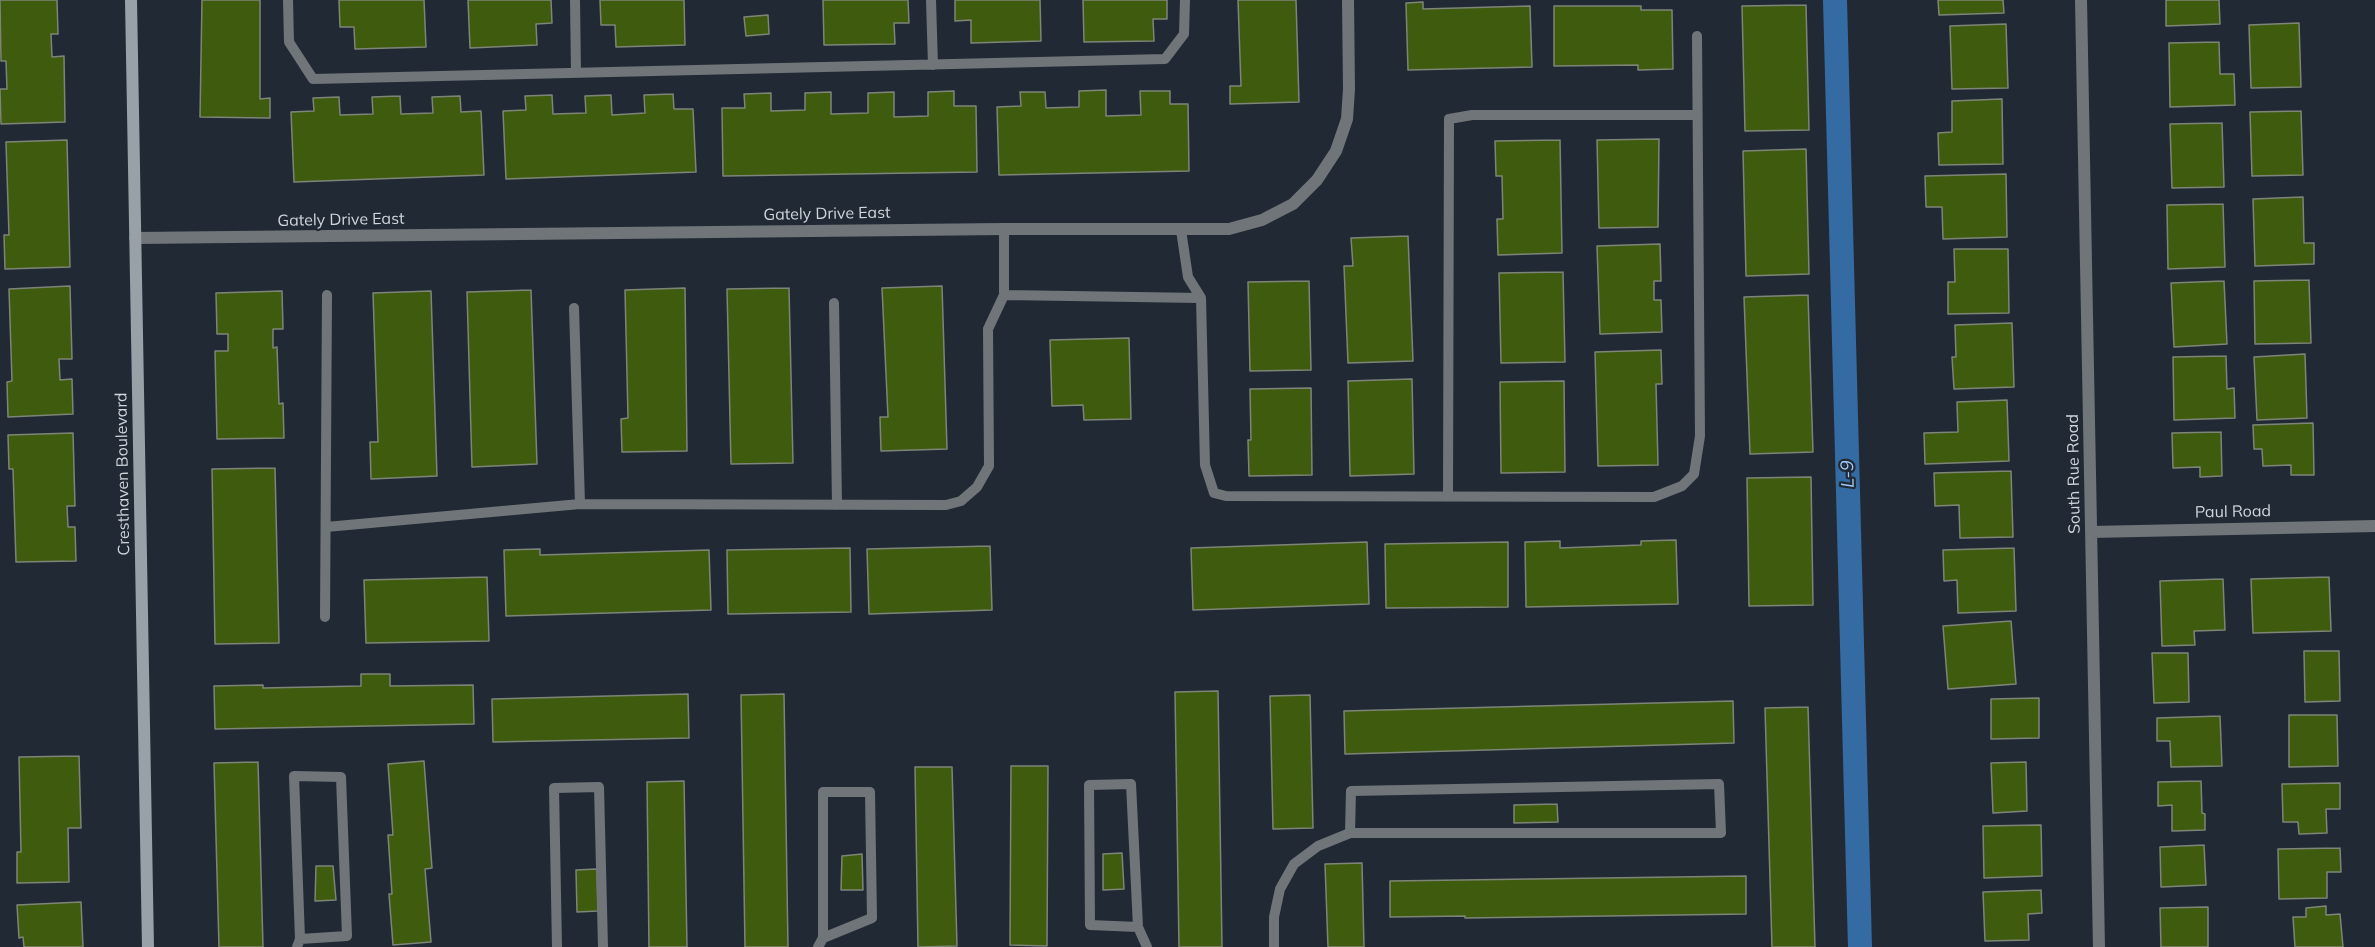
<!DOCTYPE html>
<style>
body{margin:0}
canvas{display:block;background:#212a34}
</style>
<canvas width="2375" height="947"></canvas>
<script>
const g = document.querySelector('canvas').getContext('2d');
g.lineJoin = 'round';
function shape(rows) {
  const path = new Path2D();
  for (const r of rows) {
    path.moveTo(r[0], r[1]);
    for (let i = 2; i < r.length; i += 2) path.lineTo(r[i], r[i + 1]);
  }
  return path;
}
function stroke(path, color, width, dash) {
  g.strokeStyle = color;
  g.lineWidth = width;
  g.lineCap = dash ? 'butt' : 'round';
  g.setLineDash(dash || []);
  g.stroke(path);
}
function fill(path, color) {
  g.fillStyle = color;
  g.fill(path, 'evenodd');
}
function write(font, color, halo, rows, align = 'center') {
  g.font = font + ' Mulish,sans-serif';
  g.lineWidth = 4.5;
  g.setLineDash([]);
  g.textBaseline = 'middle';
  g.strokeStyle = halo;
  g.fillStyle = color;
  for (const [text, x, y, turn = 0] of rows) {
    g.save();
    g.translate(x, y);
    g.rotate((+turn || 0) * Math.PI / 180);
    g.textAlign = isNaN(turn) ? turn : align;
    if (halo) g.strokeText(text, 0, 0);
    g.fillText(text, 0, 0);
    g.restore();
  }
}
const canal = shape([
 [1835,0,1860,947]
]);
const building = shape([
 [0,0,57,0,58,34,51,34,52,57,64,56,65,122,1,124,0,89,7,89,6,61,1,61,0,0],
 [202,0,260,0,260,99,270,98,270,118,200,117,202,0],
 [339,0,424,0,426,47,355,49,354,27,340,27,339,0],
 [468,0,551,0,552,23,536,24,537,45,470,48,468,0],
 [600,0,684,0,685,45,616,47,615,25,601,25,600,0],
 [823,0,908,0,909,23,894,23,895,44,824,45,823,0],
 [955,0,1040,0,1041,41,971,43,971,20,955,21,955,0],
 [1083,0,1167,0,1167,19,1153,19,1154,41,1084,42,1083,0],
 [1238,0,1296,0,1299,102,1230,104,1230,86,1241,86,1238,0],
 [1938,0,2003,0,2004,13,1939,15,1938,0],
 [2166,0,2219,0,2220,24,2166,26,2166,0],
 [1423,2,1423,9,1530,6,1532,67,1408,70,1406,3,1423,2],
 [1806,5,1809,130,1745,131,1742,6,1806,5],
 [1554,6,1641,6,1641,10,1672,10,1673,69,1638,70,1638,65,1554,66,1554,6],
 [768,15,769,34,746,36,744,17,768,15],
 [2299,23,2301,87,2251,88,2249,25,2299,23],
 [2006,24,2008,88,1952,89,1950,26,2006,24],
 [2219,42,2220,74,2234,74,2235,105,2170,107,2169,43,2219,42],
 [1106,90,1106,116,1141,115,1140,91,1170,91,1170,104,1188,104,1189,171,999,175,997,107,1021,106,1020,92,1045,92,1046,108,1079,107,1079,91,1106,90],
 [954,91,954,106,976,106,977,172,723,176,722,108,745,108,744,94,771,93,771,111,805,110,805,93,831,92,831,114,868,113,868,93,894,92,894,117,928,116,928,92,954,91],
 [673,94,674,109,693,109,696,172,506,179,503,111,526,110,525,96,552,95,553,114,586,113,585,96,611,95,612,115,645,113,644,95,673,94],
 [400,96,401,114,433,113,432,97,460,96,461,112,481,111,484,175,294,182,291,112,314,111,313,98,339,97,340,115,373,114,372,97,400,96],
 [2002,99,2003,164,1939,165,1938,133,1952,132,1952,101,2002,99],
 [2301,111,2303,175,2252,176,2250,112,2301,111],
 [2222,123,2224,187,2172,188,2170,124,2222,123],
 [1659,139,1658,227,1599,228,1597,140,1659,139],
 [67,140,70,267,5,269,4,235,9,235,6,142,67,140],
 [1560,140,1562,253,1498,255,1497,219,1503,219,1502,176,1496,176,1495,141,1560,140],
 [1806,149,1809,274,1746,276,1743,151,1806,149],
 [2006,174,2007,237,1943,239,1942,207,1926,207,1925,176,2006,174],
 [2303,197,2304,243,2314,243,2314,264,2255,266,2253,199,2303,197],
 [2223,204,2225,267,2168,269,2167,205,2223,204],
 [1408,236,1413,361,1348,363,1344,266,1353,266,1351,238,1408,236],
 [1660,244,1661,281,1654,281,1654,300,1661,300,1662,332,1600,334,1597,246,1660,244],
 [1954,249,2008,249,2009,313,1948,314,1948,282,1955,282,1954,249],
 [1563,272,1565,362,1501,363,1499,273,1563,272],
 [2309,280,2311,343,2255,344,2254,281,2309,280],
 [1309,281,1311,370,1250,371,1248,282,1309,281],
 [2224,281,2227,344,2174,347,2171,283,2224,281],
 [70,286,72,359,59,359,60,380,72,379,73,414,8,417,7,382,12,381,9,289,70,286],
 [942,286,947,449,881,451,880,417,888,417,882,288,942,286],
 [685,288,687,451,622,452,621,419,628,418,625,290,685,288],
 [789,288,793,463,731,464,727,289,789,288],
 [531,290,537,464,472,467,467,292,531,290],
 [282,291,283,329,273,329,273,348,277,347,279,404,283,403,284,438,217,439,215,351,228,351,228,334,217,334,216,293,282,291],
 [431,291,437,476,371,479,370,442,378,442,373,293,431,291],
 [1808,295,1813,452,1750,454,1744,297,1808,295],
 [2012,323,2014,387,1954,389,1952,357,1956,357,1955,325,2012,323],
 [1129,338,1131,419,1084,420,1083,405,1052,406,1050,340,1129,338],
 [1661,350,1662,384,1656,384,1658,465,1598,466,1595,352,1661,350],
 [2305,354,2307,418,2257,420,2254,357,2305,354],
 [2226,356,2227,389,2234,388,2235,418,2174,420,2173,357,2226,356],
 [1412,379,1414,474,1350,476,1348,381,1412,379],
 [1564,381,1565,472,1501,473,1500,382,1564,381],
 [1311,388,1312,475,1249,476,1248,440,1251,440,1250,389,1311,388],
 [2007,400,2009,461,1925,464,1924,433,1958,432,1957,402,2007,400],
 [2313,423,2314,475,2291,475,2291,465,2263,466,2262,449,2254,449,2253,425,2313,423],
 [2221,432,2222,476,2200,477,2200,467,2173,468,2172,433,2221,432],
 [73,433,75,506,67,506,68,527,75,527,76,561,16,562,13,469,9,469,8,435,73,433],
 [275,468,279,643,215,644,212,469,275,468],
 [2011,471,2013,537,1960,538,1959,505,1935,506,1934,473,2011,471],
 [1811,477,1813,605,1749,606,1747,478,1811,477],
 [1676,540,1678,604,1526,607,1525,542,1560,541,1560,548,1641,545,1641,541,1676,540],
 [1367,542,1369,604,1193,610,1191,548,1367,542],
 [1508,542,1508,607,1386,608,1385,544,1508,542],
 [990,546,992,610,869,614,867,549,990,546],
 [850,548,851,612,728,614,727,550,850,548],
 [2014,548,2016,611,1958,613,1957,580,1944,581,1943,550,2014,548],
 [540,549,540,555,709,550,711,610,506,616,504,550,540,549],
 [487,577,489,641,366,643,364,580,487,577],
 [2329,577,2331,631,2253,633,2251,579,2329,577],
 [2223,579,2225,630,2194,631,2195,645,2162,646,2160,581,2223,579],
 [2011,621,2016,684,1948,689,1943,626,2011,621],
 [2304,651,2339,651,2340,701,2305,702,2304,651],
 [2152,653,2188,653,2189,702,2154,703,2152,653],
 [361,674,390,674,390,686,473,685,474,724,215,729,214,686,263,685,263,688,361,686,361,674],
 [1218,691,1222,947,1179,947,1175,692,1218,691],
 [688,694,689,738,493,742,492,699,688,694],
 [784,694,788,947,745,947,741,695,784,694],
 [1310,695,1313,828,1273,829,1270,696,1310,695],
 [2039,698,2039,738,1991,739,1991,699,2039,698],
 [1733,701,1734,743,1345,754,1344,711,1733,701],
 [1808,707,1815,947,1772,947,1765,708,1808,707],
 [2289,715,2337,715,2338,766,2289,767,2289,715],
 [2220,716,2222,766,2171,767,2170,741,2157,741,2157,718,2220,716],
 [79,756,81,828,68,828,69,882,17,883,17,852,21,852,19,757,79,756],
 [424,761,432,868,425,869,431,942,393,945,389,894,392,894,388,835,393,835,388,764,424,761],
 [258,762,263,947,219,947,214,763,258,762],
 [2026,762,2027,811,1993,813,1991,763,2026,762],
 [1011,766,1048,766,1047,946,1010,945,1011,766],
 [915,767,952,767,957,946,918,947,915,767],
 [684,781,687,947,649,947,647,782,684,781],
 [2201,781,2202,813,2205,814,2205,830,2172,831,2172,805,2158,806,2158,782,2201,781],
 [2340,783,2340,809,2326,809,2327,833,2299,834,2298,822,2283,822,2282,784,2340,783],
 [1557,804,1558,822,1514,823,1514,805,1557,804],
 [2041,825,2042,876,1984,878,1983,826,2041,825],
 [2204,845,2206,885,2161,887,2160,847,2204,845],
 [2340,848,2341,872,2327,872,2327,898,2279,899,2278,849,2340,848],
 [1122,853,1124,889,1103,890,1103,854,1122,853],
 [862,854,863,890,841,890,842,856,862,854],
 [1362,863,1364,947,1328,947,1325,864,1362,863],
 [316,866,333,866,336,900,315,901,316,866],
 [597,869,598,911,577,912,576,870,597,869],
 [1746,876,1746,914,1465,918,1465,916,1390,917,1390,881,1746,876],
 [2041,890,2042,913,2028,914,2029,940,1985,941,1983,892,2041,890],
 [81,902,83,947,24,947,23,937,19,938,17,905,81,902],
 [2326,906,2326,915,2340,914,2343,947,2295,947,2293,917,2306,917,2306,908,2326,906],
 [2208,907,2208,947,2161,947,2160,908,2208,907]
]);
const lane = shape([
 [288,0,289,42,313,79,1165,59,1184,34,1185,0],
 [575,0,576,73],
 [931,0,933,65],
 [1181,230,1188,277,1201,298,1205,465,1214,493,1226,496,1654,497,1682,486,1694,474,1700,436,1697,36],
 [1004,295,1201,298],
 [834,303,837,505],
 [574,308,580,504],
 [1448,497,1449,119,1472,115,1697,115],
 [326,527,580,504,946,505,961,501,977,487,989,466,988,329,1004,295,1004,229],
 [325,617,327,295],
 [1138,927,1090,925,1089,785,1131,784,1138,927,1147,947],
 [297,947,300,939,294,776,341,777,347,936,300,939],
 [557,947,554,788,599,787,603,947],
 [818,947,823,938,823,792,870,792,872,918,823,938],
 [1274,947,1274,917,1280,889,1294,864,1318,846,1350,833,1721,833,1719,784,1351,791,1350,833]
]);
const street = shape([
 [2081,0,2099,947],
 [135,238,1004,229,1229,229,1262,220,1293,204,1317,180,1336,151,1347,119,1349,89,1348,0],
 [2091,532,2375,526]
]);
const secondary = shape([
 [131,0,148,947]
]);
const streetNames = [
 ["Gately Drive East",827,214,-1],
 ["Gately Drive East",341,220,-1],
 ["Cresthaven Boulevard",123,474,-91],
 ["South Rue Road",2074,474,-91],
 ["Paul Road",2233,512,-1]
];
const waterNames = [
 ["L-9",1848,474,-91]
];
stroke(canal, '#356ba3', 24);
fill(building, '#3e5b0e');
stroke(building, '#7e8578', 1.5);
stroke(lane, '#70757a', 10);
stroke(street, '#70757a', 12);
stroke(secondary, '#98a0a8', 12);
write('16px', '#cfd5db', '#212a34', streetNames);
write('italic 18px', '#9dc8f8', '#212a34', waterNames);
</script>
